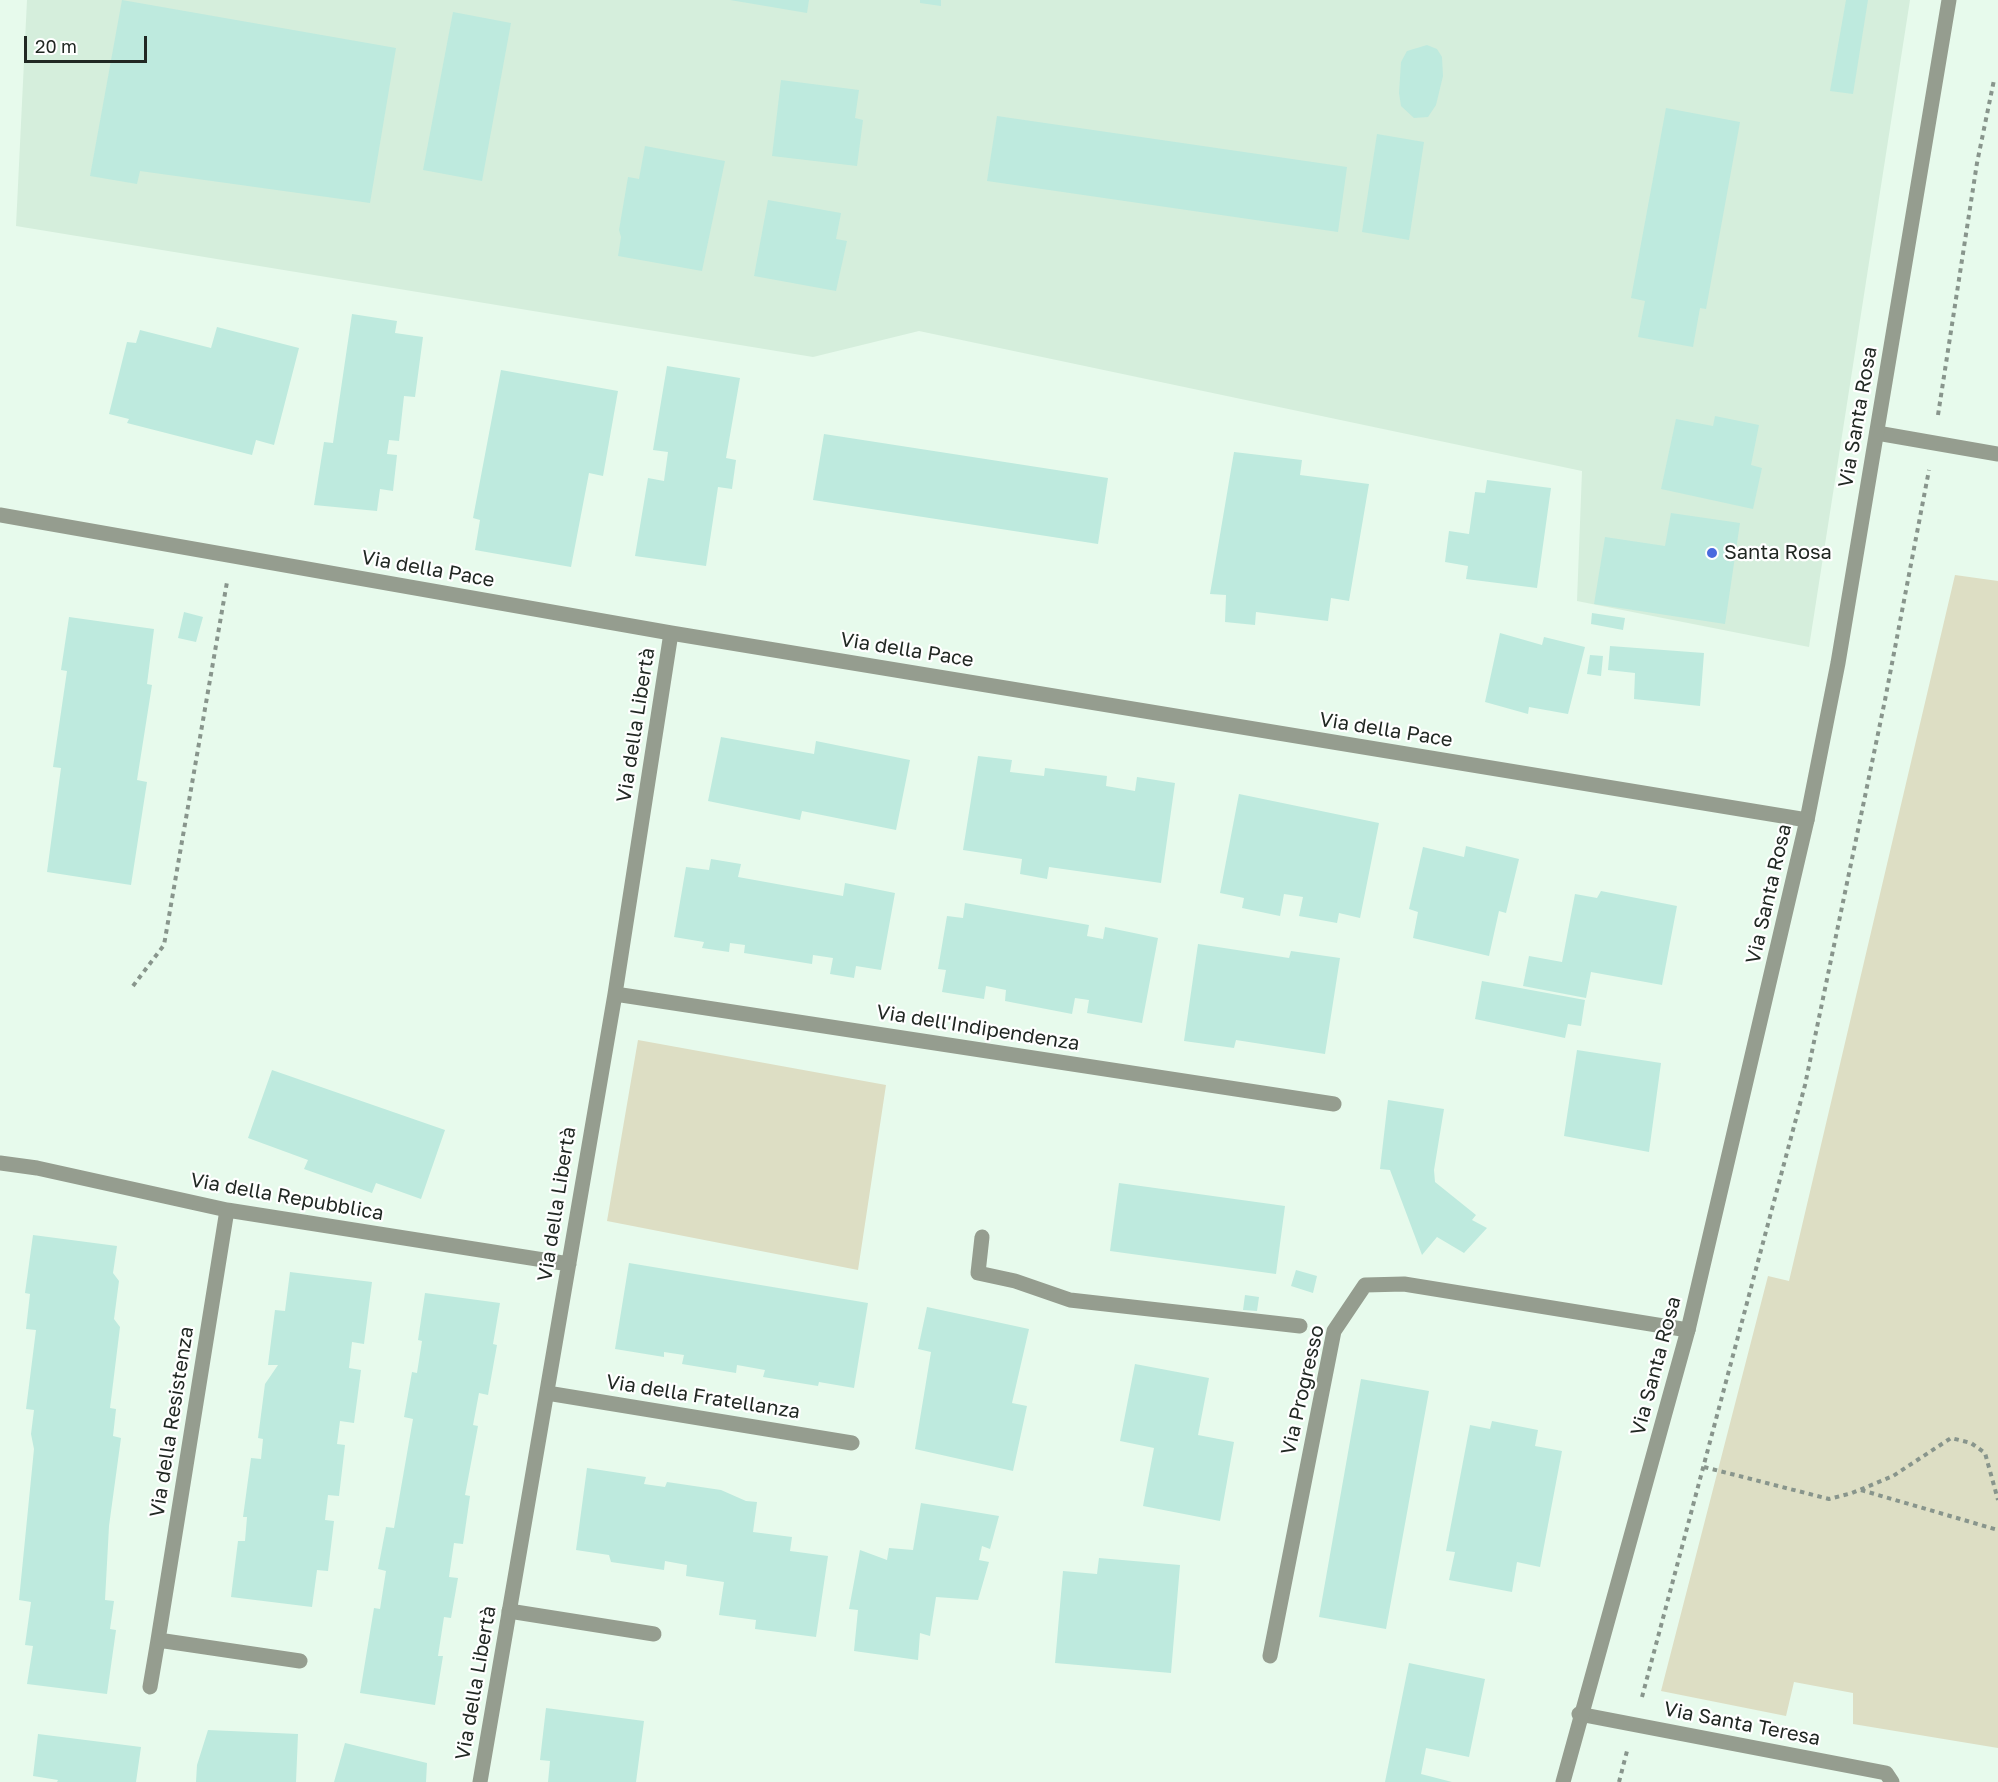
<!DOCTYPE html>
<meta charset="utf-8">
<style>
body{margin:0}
#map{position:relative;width:1998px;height:1782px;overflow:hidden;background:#e7faec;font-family:"Golos Text",sans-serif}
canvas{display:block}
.scale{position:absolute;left:24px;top:36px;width:123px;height:27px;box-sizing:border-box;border:3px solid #212823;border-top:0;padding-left:8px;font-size:18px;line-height:21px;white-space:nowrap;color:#212823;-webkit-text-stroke:4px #fff;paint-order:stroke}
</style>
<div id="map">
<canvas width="1998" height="1782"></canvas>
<div class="scale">20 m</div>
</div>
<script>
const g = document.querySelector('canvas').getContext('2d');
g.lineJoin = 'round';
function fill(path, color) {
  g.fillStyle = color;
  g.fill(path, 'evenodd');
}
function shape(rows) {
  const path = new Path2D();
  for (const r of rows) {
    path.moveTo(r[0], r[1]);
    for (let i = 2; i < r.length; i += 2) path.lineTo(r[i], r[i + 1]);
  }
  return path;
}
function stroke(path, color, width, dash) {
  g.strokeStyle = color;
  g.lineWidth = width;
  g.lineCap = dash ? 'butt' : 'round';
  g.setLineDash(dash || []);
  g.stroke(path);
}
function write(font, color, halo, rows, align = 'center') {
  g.font = font + ' "Golos Text",sans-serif';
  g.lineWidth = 4.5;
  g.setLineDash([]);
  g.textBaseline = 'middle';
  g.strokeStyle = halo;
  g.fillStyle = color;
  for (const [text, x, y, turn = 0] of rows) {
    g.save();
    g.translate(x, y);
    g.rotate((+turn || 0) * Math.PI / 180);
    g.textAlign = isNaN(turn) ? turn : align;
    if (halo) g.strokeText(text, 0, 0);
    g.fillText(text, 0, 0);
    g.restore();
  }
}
const built = shape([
 [27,0,1910,0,1809,647,1577,601,1582,471,919,331,813,357,16,226]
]);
const green = shape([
 [1955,575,1998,581,1998,1748,1853,1724,1853,1693,1794,1682,1786,1716,1661,1691,1768,1276,1789,1281],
 [638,1040,886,1085,858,1270,607,1221]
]);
const building = shape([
 [122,0,396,48,370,203,140,171,137,184,90,176],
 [730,0,809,0,807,13],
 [920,0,941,0,941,6,920,3],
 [1846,0,1868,0,1853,94,1830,91],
 [453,12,511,23,482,181,423,170],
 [1427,45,1437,49,1442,57,1443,76,1436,105,1428,117,1414,118,1401,106,1399,93,1401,62,1407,51],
 [781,80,859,90,855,118,863,120,857,166,772,156],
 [1666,108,1740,122,1706,309,1700,308,1693,347,1638,337,1645,301,1631,298],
 [997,116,1347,167,1338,232,987,181],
 [1377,134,1424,142,1409,240,1362,232],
 [645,146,725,161,702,271,618,256,621,237,619,230,628,177,639,179],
 [768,200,841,213,836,239,847,241,836,291,754,276],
 [352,314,397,321,395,333,423,337,415,397,404,396,399,441,389,440,387,454,397,455,393,491,380,489,377,511,314,505,324,442,333,443],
 [217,327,299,348,274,445,256,440,252,455,127,423,129,419,109,414,127,342,136,343,140,330,211,348],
 [667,366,740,378,726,458,736,460,732,489,718,487,706,566,635,556,648,478,664,481,668,452,653,450],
 [501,370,618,391,603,476,589,473,571,567,475,550,480,520,473,518],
 [1715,416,1759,425,1751,465,1762,468,1753,509,1661,489,1676,419,1713,426],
 [824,434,1108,478,1098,544,813,500],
 [1234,452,1302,460,1300,475,1369,484,1349,601,1331,598,1328,621,1256,612,1255,625,1225,622,1226,595,1210,594],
 [1487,480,1551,488,1537,588,1466,579,1468,566,1445,562,1449,531,1469,534,1475,492,1485,493],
 [1671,513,1740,523,1725,624,1594,604,1605,537,1665,546],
 [184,612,203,617,196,642,178,638],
 [1592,613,1625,618,1623,630,1591,624],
 [69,617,154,629,147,684,152,685,137,780,147,782,131,885,47,872,61,768,53,767,67,671,61,670],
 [1500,633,1542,645,1544,637,1585,647,1568,714,1529,707,1528,714,1485,702],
 [1610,646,1704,653,1700,706,1634,699,1635,673,1608,670],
 [1590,655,1603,656,1601,676,1587,674],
 [721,737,814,754,816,741,910,760,896,830,802,811,800,820,708,801],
 [978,756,1012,760,1010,772,1044,776,1045,768,1107,776,1106,786,1135,791,1137,777,1175,783,1161,883,1049,867,1047,879,1020,874,1022,859,963,850],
 [1239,794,1379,823,1360,918,1339,913,1337,923,1299,916,1303,897,1284,894,1280,916,1242,908,1244,898,1220,893],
 [1466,846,1519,859,1506,913,1499,911,1489,956,1413,938,1418,912,1409,909,1423,847,1464,857],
 [711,859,741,864,738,877,843,896,845,883,895,893,881,970,856,966,854,978,830,974,833,958,813,955,812,964,744,953,745,945,730,943,729,952,702,948,704,942,674,937,686,867,709,870],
 [1601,891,1677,906,1662,985,1591,972,1586,998,1523,986,1529,956,1562,962,1575,894,1597,898],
 [965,903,1089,925,1087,936,1103,939,1105,927,1158,938,1142,1023,1087,1013,1089,1000,1075,998,1072,1014,1005,1001,1006,990,986,986,984,999,942,992,946,970,938,969,947,916,963,918],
 [1198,944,1289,958,1291,951,1340,958,1325,1054,1236,1040,1234,1048,1184,1041],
 [1482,981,1585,1000,1581,1026,1568,1024,1565,1038,1475,1019],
 [1577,1050,1661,1063,1649,1152,1564,1136],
 [272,1070,445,1130,421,1199,376,1183,372,1193,304,1169,308,1160,248,1138],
 [1388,1100,1444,1109,1434,1170,1435,1182,1476,1215,1472,1220,1487,1228,1464,1253,1437,1237,1422,1255,1390,1170,1380,1169],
 [1119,1183,1285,1206,1276,1274,1110,1251],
 [33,1235,117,1246,113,1273,119,1281,114,1319,120,1327,110,1408,116,1409,113,1436,121,1438,109,1526,105,1600,114,1601,110,1629,116,1630,107,1694,27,1684,33,1646,25,1645,31,1602,19,1600,34,1449,31,1434,34,1410,26,1409,36,1330,26,1329,30,1294,25,1293],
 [629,1263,868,1303,854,1388,819,1382,818,1386,763,1377,765,1370,737,1365,736,1373,682,1364,684,1355,664,1352,664,1357,615,1349],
 [1296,1270,1317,1276,1313,1293,1291,1286],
 [290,1272,372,1282,364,1344,352,1342,349,1368,361,1370,354,1423,340,1421,337,1444,345,1445,339,1496,328,1495,325,1520,334,1521,328,1571,317,1570,312,1607,231,1597,238,1541,245,1541,247,1517,243,1517,251,1458,261,1459,263,1439,258,1438,265,1384,278,1365,268,1365,275,1310,285,1311],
 [425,1293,500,1303,493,1344,497,1345,488,1395,479,1393,473,1425,478,1426,465,1495,470,1496,463,1544,454,1543,449,1577,458,1578,451,1618,444,1617,438,1656,443,1656,435,1705,360,1693,374,1608,380,1609,386,1571,378,1569,386,1527,394,1528,413,1419,404,1417,412,1372,417,1373,422,1341,418,1340],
 [1245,1295,1259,1297,1257,1311,1243,1310],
 [927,1307,1029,1329,1012,1403,1027,1406,1013,1471,915,1449,931,1352,918,1349],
 [1135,1364,1209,1378,1198,1435,1234,1442,1220,1521,1143,1506,1154,1448,1120,1441],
 [1361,1379,1429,1391,1386,1629,1319,1617],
 [1492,1421,1538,1430,1535,1446,1562,1451,1540,1567,1517,1562,1512,1592,1449,1580,1455,1552,1446,1551,1470,1425,1490,1429],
 [587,1468,646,1477,644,1484,665,1487,667,1482,721,1490,746,1501,757,1502,753,1532,792,1537,790,1551,828,1556,816,1637,755,1629,756,1620,719,1615,724,1582,686,1576,687,1565,665,1561,664,1570,611,1562,609,1555,576,1550],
 [921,1503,999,1516,990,1549,982,1546,979,1560,989,1562,978,1600,936,1597,930,1636,920,1633,918,1660,854,1651,858,1610,849,1609,860,1550,887,1560,889,1548,913,1550],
 [1099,1558,1180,1565,1171,1673,1055,1663,1063,1571,1097,1574],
 [1409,1663,1485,1679,1469,1757,1426,1748,1421,1774,1452,1782,1385,1782],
 [546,1708,644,1721,636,1782,548,1782,550,1761,540,1760],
 [208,1730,298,1734,296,1782,196,1782,197,1765],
 [38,1734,141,1747,136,1782,57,1782,58,1780,33,1776],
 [345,1743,427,1763,426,1782,334,1782]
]);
const path = shape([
 [1938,415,1977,163,1994,80],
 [133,986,164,945,227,582],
 [1704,1467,1829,1499,1852,1493,1893,1476,1951,1438,1971,1443,1985,1453,1998,1500],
 [1861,1490,1998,1530],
 [1642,1697,1805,1085,1885,700,1929,470],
 [1619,1782,1627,1751]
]);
const service = shape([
 [982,1237,978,1273,1015,1281,1070,1300,1300,1326],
 [509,1611,654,1634]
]);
const minor = shape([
 [1877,433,1998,454],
 [0,515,671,633,1807,820],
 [615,994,1334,1104],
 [0,1163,37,1168,227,1210,569,1264],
 [547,1393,852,1443],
 [158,1640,227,1210],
 [1270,1656,1334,1331,1365,1285,1404,1284,1688,1330],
 [150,1687,158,1640,300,1661],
 [1579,1714,1886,1773,1892,1782],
 [480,1782,615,994,671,633]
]);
const tertiary = shape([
 [1563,1782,1688,1330,1807,820,1838,663,1949,0]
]);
const markers = [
 [1712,553,6,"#4a6ade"]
];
const streetNames = [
 ["Via Santa Rosa",1858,417,-80],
 ["Via della Pace",428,569,10],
 ["Via della Pace",907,650,9],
 ["Via della Libertà",636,725,-81],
 ["Via della Pace",1386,730,9],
 ["Via Santa Rosa",1769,894,-77],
 ["Via dell'Indipendenza",978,1028,9],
 ["Via della Repubblica",287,1197,10],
 ["Via della Libertà",557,1204,-81],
 ["Via Santa Rosa",1656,1366,-75],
 ["Via Progresso",1303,1390,-77],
 ["Via della Fratellanza",703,1397,9],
 ["Via della Resistenza",172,1422,-81],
 ["Via della Libertà",476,1683,-80],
 ["Via Santa Teresa",1742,1724,11]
];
const poiNames = [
 ["Santa Rosa",1724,553]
];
fill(built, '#d5eedc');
fill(green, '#dddec4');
fill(building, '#beeade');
stroke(path, '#88958c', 4, [4.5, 4.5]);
stroke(service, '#959d8f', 15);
stroke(minor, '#959d8f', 15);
stroke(tertiary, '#959d8f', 15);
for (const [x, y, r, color] of markers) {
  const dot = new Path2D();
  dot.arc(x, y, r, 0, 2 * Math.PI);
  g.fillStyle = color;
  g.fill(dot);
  stroke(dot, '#fff', 2);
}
write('20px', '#212823', '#fff', streetNames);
write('20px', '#212823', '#fff', poiNames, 'left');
</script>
